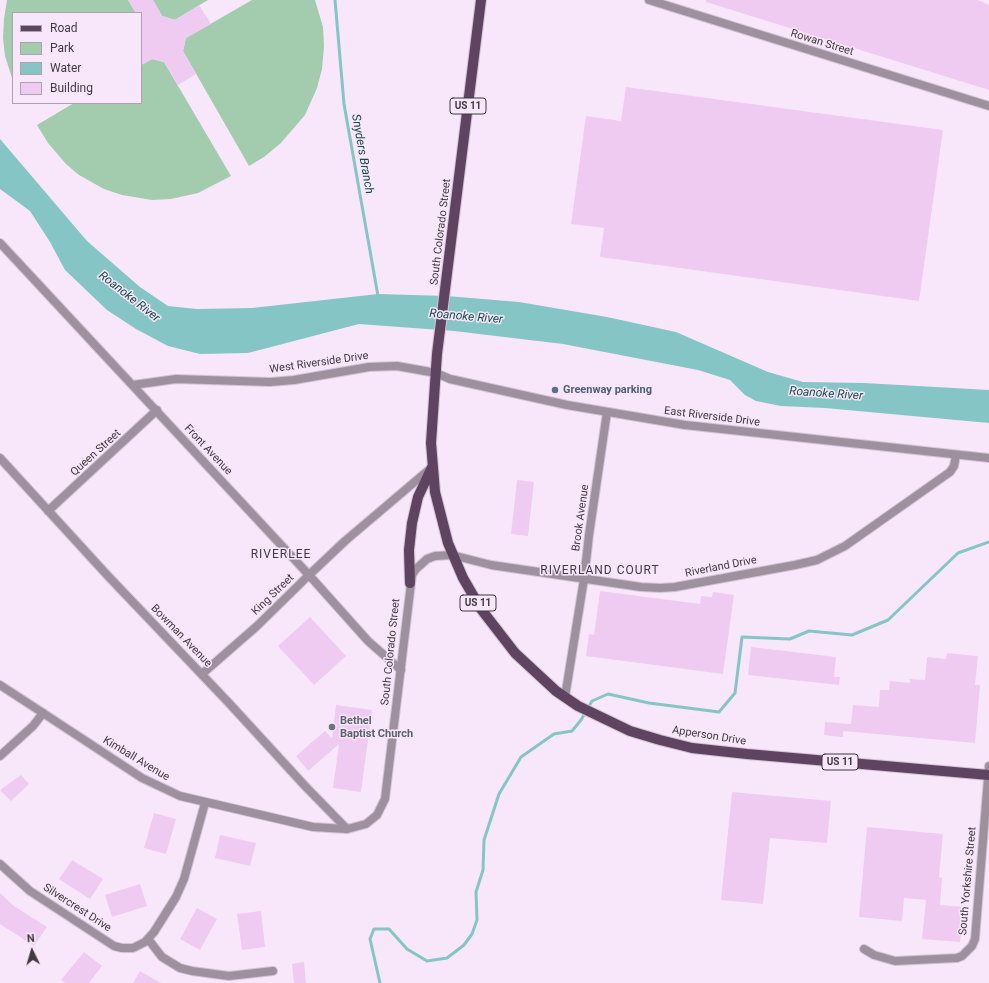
<!DOCTYPE html>
<style>
body{margin:0}
#map{position:relative;width:989px;height:983px;overflow:hidden;background:#f8e7fa;font-family:Roboto,sans-serif}
canvas{display:block}
.legend{position:absolute;left:12px;top:12px;width:130px;height:92px;box-sizing:border-box;background:#f8e7fa;border:1px solid #aea1b0;margin:0;padding:5px 7px;list-style:none;font-size:12px;color:#403940}
.legend li{display:flex;align-items:center;gap:8px;height:20px}
.legend b{width:20px;border:1px solid #aea1b0}
.north{position:absolute;left:12px;top:931px;width:40px;height:40px;-webkit-text-stroke:3px #f8e7fa;paint-order:stroke;rotate:355deg;font-size:11px;font-weight:700;line-height:16px;text-align:center;color:#403940}
.north::after{content:'';display:block;margin:auto;width:14px;height:18px;background:#403940;clip-path:polygon(50% 0,100% 100%,50% 72%,0 100%)}
</style>
<div id="map">
<canvas width="989" height="983"></canvas>
<ul class="legend">
<li><b style="height:5px;background:#5e4460"></b>Road</li>
<li><b style="height:11px;background:#a3ccaf"></b>Park</li>
<li><b style="height:11px;background:#86c5c5"></b>Water</li>
<li><b style="height:11px;background:#efcbf1"></b>Building</li>
</ul>
<div class="north">N</div>
</div>
<script>
const g = document.querySelector('canvas').getContext('2d');
g.lineJoin = 'round';
function fill(path, color) {
  g.fillStyle = color;
  g.fill(path, 'evenodd');
}
function shape(rows) {
  const path = new Path2D();
  for (const r of rows) {
    path.moveTo(r[0], r[1]);
    for (let i = 2; i < r.length; i += 2) path.lineTo(r[i], r[i + 1]);
  }
  return path;
}
function stroke(path, color, width, dash) {
  g.strokeStyle = color;
  g.lineWidth = width;
  g.lineCap = dash ? 'butt' : 'round';
  g.setLineDash(dash || []);
  g.stroke(path);
}
function write(font, color, halo, rows, align = 'center') {
  g.font = font + ' Roboto,sans-serif';
  g.lineWidth = 3;
  g.setLineDash([]);
  g.textBaseline = 'middle';
  g.strokeStyle = halo;
  g.fillStyle = color;
  for (const [text, x, y, turn = 0] of rows) {
    g.save();
    g.translate(x, y);
    g.rotate((+turn || 0) * Math.PI / 180);
    g.textAlign = isNaN(turn) ? turn : align;
    if (halo) g.strokeText(text, 0, 0);
    g.fillText(text, 0, 0);
    g.restore();
  }
}
const green = shape([
 [7,0,128,0,136,13,13,13,13,81,5,56,3,38,4,19],
 [153,0,208,0,175,20,162,16],
 [252,0,315,0,323,27,324,46,322,69,317,88,305,115,281,143,264,157,249,166,183,51,186,38],
 [152,59,164,62,231,176,198,193,171,199,152,200,122,195,104,189,79,175,66,164,48,143,37,125,74,103,141,103,141,65]
]);
const water = shape([
 [0,139,87,241,140,287,168,306,197,309,252,308,378,294,447,296,519,302,607,317,676,332,768,372,803,382,864,383,989,390,989,423,825,408,781,406,756,401,745,395,730,380,698,370,563,344,454,331,359,324,248,353,200,354,168,346,136,329,107,310,65,270,50,242,30,211,0,189]
]);
const stream = shape([
 [335,0,344,104,378,296],
 [380,983,370,939,374,929,389,929,407,949,427,961,447,958,464,945,472,934,477,920,476,892,483,870,484,840,499,794,521,757,554,734,572,731,581,720,592,701,608,694,649,703,719,712,735,693,742,637,790,639,809,631,852,635,888,620,958,553,989,542]
]);
const building = shape([
 [128,0,153,0,162,16,175,20,199,5,211,24,186,38,183,51,196,74,178,85,164,62,152,59,141,65,141,13,136,13],
 [706,0,978,0,989,5,989,90,706,2],
 [626,87,943,130,919,301,600,257,604,228,571,224,586,116,621,121],
 [517,480,534,482,528,536,511,534],
 [600,591,700,604,701,596,712,597,713,592,734,595,723,674,586,656,589,634,594,635],
 [310,617,346,656,314,685,278,646],
 [751,647,836,657,834,677,840,677,839,685,748,675],
 [947,653,978,656,975,685,980,685,975,743,843,731,843,737,824,735,825,722,851,724,853,705,879,707,880,690,889,690,890,681,910,683,910,679,925,680,927,657,946,659],
 [336,705,372,710,361,792,333,788,339,744,308,771,296,756,325,731,332,738],
 [21,775,29,784,11,801,0,790],
 [732,792,831,801,827,843,770,838,763,904,721,900],
 [154,813,176,819,166,854,144,848],
 [867,827,943,834,939,877,942,878,940,905,964,907,960,942,922,939,926,900,904,898,902,921,859,917],
 [220,835,256,843,250,866,215,858],
 [72,860,103,879,90,899,59,879],
 [140,884,147,906,112,917,105,895],
 [0,893,14,906,47,927,34,946,0,924],
 [197,908,217,919,200,950,180,939],
 [261,911,265,947,242,950,237,914],
 [84,952,102,966,89,983,65,983,61,980],
 [304,962,306,983,294,983,292,964],
 [140,971,161,983,133,983]
]);
const minor = shape([
 [649,0,989,106],
 [133,385,176,379,270,382,294,380,369,367,397,366,436,373],
 [0,458,108,576,228,702,305,786,347,829],
 [48,511,157,410],
 [452,555,491,565,641,587,660,588,675,587,795,565,817,560,845,546,950,472,954,466,956,455],
 [202,674,257,626,309,575,368,641,401,670],
 [0,685,43,713],
 [565,697,584,579,589,535,607,412],
 [0,864,30,891,114,946,122,948,133,948,145,942,154,932,176,897,184,879,205,803],
 [148,939,162,957,180,968,192,971,229,976,273,971],
 [864,949,874,955,895,961,957,958,962,956,972,946,975,939,989,766]
]);
const tertiary = shape([
 [0,243,309,575,345,541,431,468],
 [436,373,450,379,567,405,685,425,989,458],
 [0,756,33,726,43,713,142,778,180,796,313,827,347,829,366,824,377,815,385,799,412,575,416,569,427,559,435,556,452,555]
]);
const primary = shape([
 [481,0,437,354,431,443,435,492,448,543,463,578,481,609,515,653,556,691,578,706,630,731,660,740,692,748,747,754,989,775],
 [410,583,409,550,412,523,418,497,432,467]
]);
const markers = [
 [555,390,4,"#5c6f8a"],
 [332,727,4,"#6b7280"]
];
const shields = [
 [468,106,36],
 [478,603,36],
 [840,762,36]
];
const shieldNames = [
 ["US 11",468,106],
 ["US 11",478,603],
 ["US 11",840,762]
];
const streetNames = [
 ["Rowan Street",822,43,17],
 ["South Colorado Street",441,232,-83],
 ["West Riverside Drive",319,363,-8],
 ["East Riverside Drive",712,417,7],
 ["Front Avenue",208,450,47],
 ["Queen Street",96,453,-42],
 ["Brook Avenue",581,518,-82],
 ["Riverland Drive",721,567,-11],
 ["King Street",273,595,-44],
 ["Bowman Avenue",181,636,46],
 ["South Colorado Street",391,652,-84],
 ["Apperson Drive",709,736,9],
 ["Kimball Avenue",136,759,31],
 ["South Yorkshire Street",968,881,-85],
 ["Silvercrest Drive",77,908,33]
];
const serviceNames = [
 ["Greenway parking",563,390]
];
const worshipNames = [
 ["Bethel",340,721],
 ["Baptist Church",340,734]
];
const waterNames = [
 ["Snyders Branch",362,154,80],
 ["Roanoke River",129,297,38],
 ["Roanoke River",466,317,5],
 ["Roanoke River",826,394,4]
];
const neighbourhoodNames = [
 ["RIVERLEE",281,555],
 ["RIVERLAND COURT",600,571]
];
fill(green, '#a3ccaf');
fill(water, '#86c5c5');
stroke(stream, '#86c5c5', 3);
fill(building, '#efcbf1');
stroke(minor, '#d3c4d5', 10);
stroke(tertiary, '#d3c4d5', 10);
stroke(primary, '#d3c4d5', 12);
stroke(minor, '#9f90a0', 8);
stroke(tertiary, '#9f90a0', 8);
stroke(primary, '#5e4460', 10);
for (const [x, y, r, color] of markers) {
  const dot = new Path2D();
  dot.arc(x, y, r, 0, 2 * Math.PI);
  g.fillStyle = color;
  g.fill(dot);
  stroke(dot, '#f8e7fa', 1.5);
}
for (const [x, y, w] of shields) {
  const box = new Path2D();
  box.roundRect(x - w / 2, y - 8, w, 16, 3);
  g.fillStyle = '#f8e7fa';
  g.fill(box);
  stroke(box, '#403940', 1);
}
write('bold 10px', '#403940', null, shieldNames);
write('11px', '#403940', '#f8e7fa', streetNames);
write('bold 11px', '#4e5e75', '#f8e7fa', serviceNames, 'left');
write('bold 11px', '#5b616d', '#f8e7fa', worshipNames, 'left');
write('italic 12px', '#124a4b', '#f8e7fa', waterNames);
g.letterSpacing = '1px';
write('12px', '#403940', '#f8e7fa', neighbourhoodNames);
g.letterSpacing = '0px';
</script>
